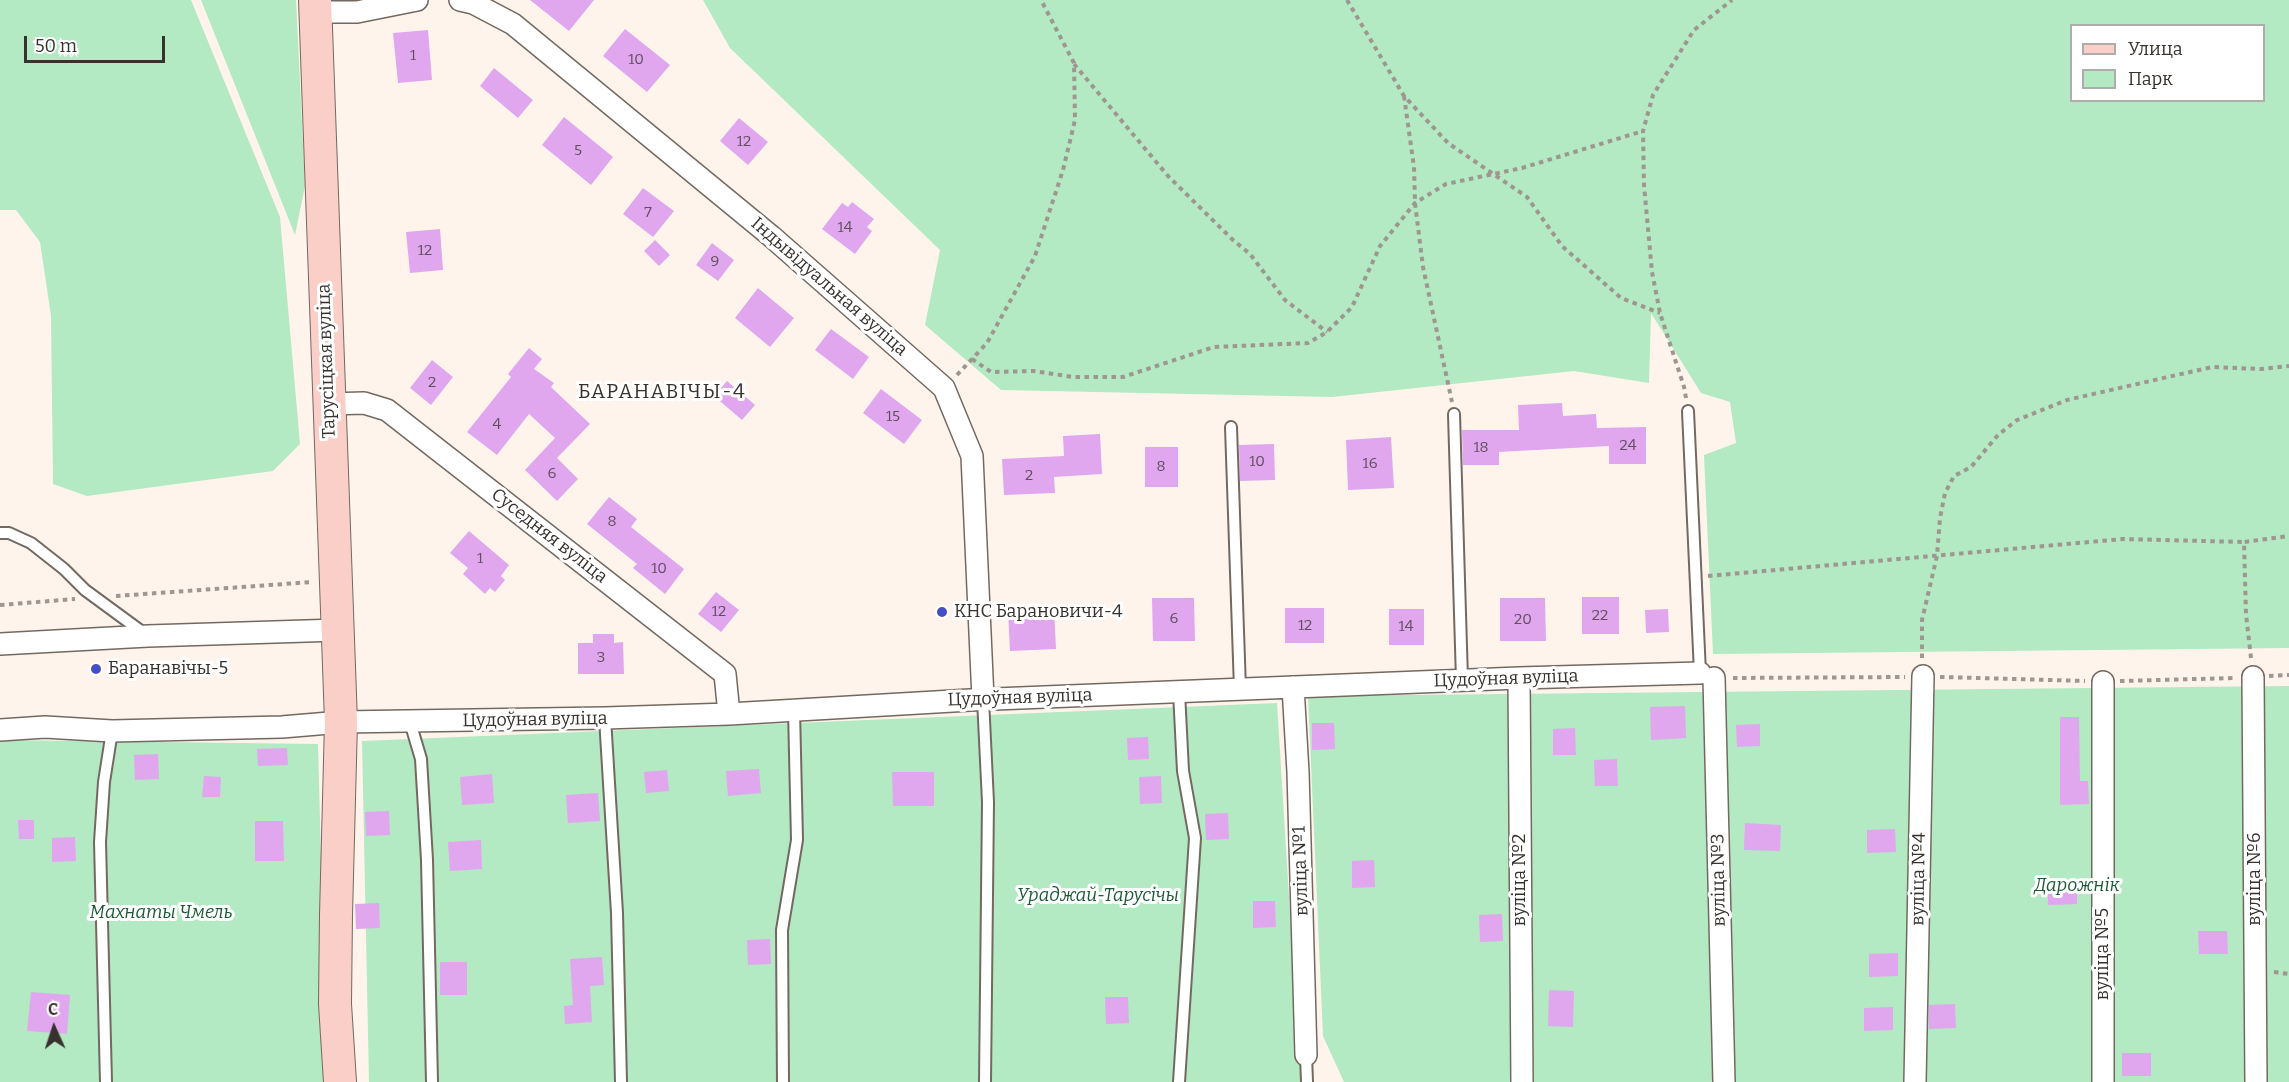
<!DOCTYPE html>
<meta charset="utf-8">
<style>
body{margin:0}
#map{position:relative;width:2289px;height:1082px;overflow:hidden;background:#fef4ec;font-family:Bitter,serif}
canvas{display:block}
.legend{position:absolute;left:2070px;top:24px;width:195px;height:78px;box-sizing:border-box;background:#fff;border:2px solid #afadab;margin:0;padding:8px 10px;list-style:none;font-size:18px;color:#37322e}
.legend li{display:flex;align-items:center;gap:12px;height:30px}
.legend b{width:30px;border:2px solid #afadab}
.north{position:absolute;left:24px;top:998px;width:60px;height:60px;-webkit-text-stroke:4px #fff;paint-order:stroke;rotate:357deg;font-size:16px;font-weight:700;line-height:24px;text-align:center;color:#37322e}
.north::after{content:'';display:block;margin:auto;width:21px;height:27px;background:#37322e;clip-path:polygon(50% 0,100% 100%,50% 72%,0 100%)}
.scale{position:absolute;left:24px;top:36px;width:141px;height:27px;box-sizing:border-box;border:3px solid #37322e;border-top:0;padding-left:8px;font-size:18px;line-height:21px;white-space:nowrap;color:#37322e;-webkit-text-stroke:4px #fff;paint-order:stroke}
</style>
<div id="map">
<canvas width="2289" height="1082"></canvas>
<ul class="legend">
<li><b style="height:8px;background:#f9cfc7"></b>Улица</li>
<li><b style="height:16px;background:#b3e9c3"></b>Парк</li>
</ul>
<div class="north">С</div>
<div class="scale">50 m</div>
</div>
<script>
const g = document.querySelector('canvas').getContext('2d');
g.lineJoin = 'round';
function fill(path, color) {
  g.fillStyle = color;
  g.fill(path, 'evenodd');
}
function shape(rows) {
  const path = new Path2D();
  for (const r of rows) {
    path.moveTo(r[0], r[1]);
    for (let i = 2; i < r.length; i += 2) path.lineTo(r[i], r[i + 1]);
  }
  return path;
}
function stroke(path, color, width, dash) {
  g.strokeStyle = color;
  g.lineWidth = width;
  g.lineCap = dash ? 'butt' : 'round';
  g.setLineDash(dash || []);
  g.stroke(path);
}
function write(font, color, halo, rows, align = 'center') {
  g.font = font + ' Bitter,serif';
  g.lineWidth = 6;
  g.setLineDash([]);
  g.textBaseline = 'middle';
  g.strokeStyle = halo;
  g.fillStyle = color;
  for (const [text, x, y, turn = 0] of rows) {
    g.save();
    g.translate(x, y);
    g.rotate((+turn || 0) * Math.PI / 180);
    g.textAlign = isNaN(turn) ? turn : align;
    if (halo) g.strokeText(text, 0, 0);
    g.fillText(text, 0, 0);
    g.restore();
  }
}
const green = shape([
 [0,0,191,0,280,217,300,444,273,471,87,496,53,484,51,316,40,242,16,210,0,210],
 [201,0,296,0,305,186,295,235],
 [703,0,2289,0,2289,648,1713,654,1704,455,1736,443,1730,402,1701,393,1651,313,1649,383,1574,371,1332,397,1001,390,925,325,940,250,730,48],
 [2072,26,2264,26,2264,100,2072,100],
 [2289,686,2289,1082,1344,1082,1323,1036,1308,696],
 [1277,703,1296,1010,1309,1082,369,1082,362,741],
 [0,740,318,744,327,1082,0,1082]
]);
const building = shape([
 [530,0,594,0,569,31],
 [625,29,670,65,647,92,603,56],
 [428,30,432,80,398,83,393,33],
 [494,68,533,100,518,118,480,86],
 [564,117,613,157,591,185,542,145],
 [739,118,768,142,748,165,720,141],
 [643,188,674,211,653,237,623,214],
 [852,202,874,219,867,227,872,231,855,254,822,229,842,203,848,207],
 [440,229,443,270,410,273,406,232],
 [655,240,670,255,659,266,644,251],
 [712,243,734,260,718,281,696,265],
 [758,288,794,318,770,347,735,318],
 [831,329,869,357,853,379,815,350],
 [529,348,542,359,534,369,554,383,551,387,590,424,557,458,578,479,557,501,525,470,555,438,529,414,497,455,467,432,511,377,508,374],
 [432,360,453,377,431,405,410,388],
 [727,381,755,405,742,420,714,396],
 [881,389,922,420,904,444,863,413],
 [1562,403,1563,416,1596,414,1597,428,1646,427,1646,464,1609,464,1609,446,1499,452,1499,465,1463,465,1462,430,1519,430,1518,405],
 [1100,434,1102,474,1054,477,1055,493,1004,495,1002,459,1064,456,1063,436],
 [1391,437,1394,488,1348,490,1346,440],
 [1274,444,1275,480,1240,481,1239,445],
 [1145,447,1178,447,1178,487,1145,487],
 [609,497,637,519,631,527,684,569,665,594,633,568,637,564,587,524],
 [469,531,509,565,501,576,505,580,495,592,490,588,485,594,463,574,468,568,450,553],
 [716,592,739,610,721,632,698,614],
 [1582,597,1619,597,1619,634,1582,634],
 [1152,598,1194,598,1195,641,1153,641],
 [1500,598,1545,598,1546,641,1500,641],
 [1054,608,1056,649,1010,651,1008,611],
 [1285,608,1324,608,1324,643,1285,643],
 [1389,609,1424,609,1424,645,1389,645],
 [1668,609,1669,632,1646,633,1645,610],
 [593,634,614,634,614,643,623,642,624,674,578,674,578,643,593,643],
 [1685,706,1686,738,1651,740,1650,707],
 [2060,717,2079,717,2080,781,2088,781,2089,804,2060,805],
 [1312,723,1334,723,1335,749,1312,750],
 [1760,724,1760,746,1737,747,1736,725],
 [1575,728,1576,755,1553,755,1553,729],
 [1148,737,1149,759,1128,760,1127,738],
 [287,748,288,765,258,766,257,749],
 [158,754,159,779,135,780,134,755],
 [1617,759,1618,786,1595,786,1594,760],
 [759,769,761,793,728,796,726,771],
 [667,770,669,791,646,793,644,772],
 [892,772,934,772,934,806,893,806],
 [492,774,494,803,462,805,460,777],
 [204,776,221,777,220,797,202,797],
 [1161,776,1162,803,1140,804,1139,777],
 [598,793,600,821,568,823,566,795],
 [389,811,390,835,366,836,365,812],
 [1228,813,1229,839,1206,840,1205,814],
 [18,820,34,820,34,839,19,839],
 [255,821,283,821,284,861,255,861],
 [1745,823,1781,825,1780,851,1744,850],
 [1895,829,1896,852,1867,853,1867,830],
 [75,837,76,861,52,862,52,838],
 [481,840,482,869,450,871,448,842],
 [1374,860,1375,887,1352,888,1352,861],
 [2048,881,2077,881,2077,904,2048,905],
 [1253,901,1275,901,1276,927,1253,928],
 [379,903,380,928,356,929,355,904],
 [1502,914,1503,941,1480,942,1479,915],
 [2198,931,2227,931,2228,954,2199,954],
 [770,939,771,964,748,965,747,940],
 [1898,953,1898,976,1869,977,1869,954],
 [602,957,604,985,590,986,592,1022,565,1024,564,1006,573,1005,570,959],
 [440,962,467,962,467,995,440,995],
 [1549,990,1574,991,1573,1027,1548,1026],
 [31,992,70,995,67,1034,27,1031],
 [1105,997,1128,997,1129,1023,1106,1024],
 [1955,1004,1956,1028,1929,1029,1929,1005],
 [1893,1007,1893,1030,1864,1031,1864,1008],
 [2122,1053,2151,1053,2151,1076,2122,1076]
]);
const path = shape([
 [1347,0,1404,96,1448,143,1527,197,1562,246,1621,298,1660,313],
 [1074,64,1168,176,1233,240,1250,254,1285,300,1327,332],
 [1404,96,1414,167,1415,203,1423,267,1452,402],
 [972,359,991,372,1034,371,1073,377,1123,377,1214,347,1308,343,1327,332,1352,307,1380,246,1415,203,1446,184,1522,168,1643,131],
 [957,375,987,343,1035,256,1063,170,1075,120,1074,63,1041,0],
 [1686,398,1684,387,1660,313,1652,272,1644,185,1643,131,1653,95,1694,30,1732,0],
 [1708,576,2123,539,2244,542],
 [116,596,312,582],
 [0,605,75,599],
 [1922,658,1922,620,1937,556,1940,518,1945,493,1954,476,1971,467,1998,435,2017,420,2067,400,2212,367,2261,369,2289,366],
 [2251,658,2246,614,2244,542,2289,536],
 [2269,676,2289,675],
 [1940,677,2085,681],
 [1733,678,1905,677],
 [2120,681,2235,678],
 [2274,972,2289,974]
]);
const lane = shape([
 [1688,411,1700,673],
 [1454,414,1462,680],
 [1231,427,1240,689],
 [0,533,9,533,31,543,64,569,85,590,145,634],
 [983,699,988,802,985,1082],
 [605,718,617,913,621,1082],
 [410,722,421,759,427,860,432,1082],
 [1306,1055,1307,1082],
 [106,1082,100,842,104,782,112,731],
 [783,1082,782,930,797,840,794,710],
 [1179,1082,1195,838,1183,771,1179,692]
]);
const street = shape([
 [460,0,473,3,513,24,771,236,944,388,972,456,983,699],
 [315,12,357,12,417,0],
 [329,404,364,403,387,410,725,674,729,714],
 [0,644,148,636,338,630],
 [2253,677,2256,1082],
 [1519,678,1522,1082],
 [1714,678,1724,1082],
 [2103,682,2103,1082],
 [1293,687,1298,772,1306,1055],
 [0,730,45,727,112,731,282,727,341,722,605,718,729,714,970,700,1519,678,1700,673],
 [1915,1082,1923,676]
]);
const secondary = shape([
 [315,0,341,722,336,915,335,1004,340,1082]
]);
const markers = [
 [942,612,6,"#464ec3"],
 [96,669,6,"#464ec3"]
];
const numberNames = [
 ["1",413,56],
 ["10",636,60],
 ["12",744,142],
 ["5",578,151],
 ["7",648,213],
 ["14",845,228],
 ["12",425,251],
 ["9",715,262],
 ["2",432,383],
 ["15",893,417],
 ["4",497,425],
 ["24",1628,446],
 ["18",1481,448],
 ["10",1257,462],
 ["16",1370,464],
 ["8",1161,467],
 ["6",552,474],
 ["2",1029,476],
 ["8",612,522],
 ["1",480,559],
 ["10",659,569],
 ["12",719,612],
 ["22",1600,616],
 ["6",1174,619],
 ["20",1523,620],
 ["12",1305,626],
 ["14",1406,627],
 ["3",601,658]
];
const streetNames = [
 ["Індывідуальная вуліца",829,287,41],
 ["Тарусіцкая вуліца",327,361,-92],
 ["Суседняя вуліца",549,536,38],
 ["Цудоўная вуліца",1506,679,-2],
 ["Цудоўная вуліца",1020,698,-2],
 ["Цудоўная вуліца",535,720,-1],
 ["вуліца №1",1301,871,-92],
 ["вуліца №4",1919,879,-89],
 ["вуліца №6",2255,879,-90],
 ["вуліца №2",1520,880,-90],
 ["вуліца №3",1719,880,-91],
 ["вуліца №5",2103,954,-90]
];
const poiNames = [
 ["КНС Барановичи-4",954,612],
 ["Баранавічы-5",108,669]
];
const parkNames = [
 ["Дарожнік",2077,886],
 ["Ураджай-Тарусічы",1098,896],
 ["Махнаты Чмель",161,913]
];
const neighbourhoodNames = [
 ["БАРАНАВІЧЫ-4",662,392]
];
fill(green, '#b3e9c3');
fill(building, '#e0a7ee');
stroke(lane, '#746960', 14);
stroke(street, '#746960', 24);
stroke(secondary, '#746960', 34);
stroke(path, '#9e9690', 4, [4.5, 4.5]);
stroke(lane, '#fff', 10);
stroke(street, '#fff', 21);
stroke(secondary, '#f9cfc7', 32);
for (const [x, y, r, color] of markers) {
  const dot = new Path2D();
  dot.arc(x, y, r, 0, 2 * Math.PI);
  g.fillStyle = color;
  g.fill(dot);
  stroke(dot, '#fff', 2);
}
write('15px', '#614f5e', null, numberNames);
write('18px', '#37322e', '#fff', streetNames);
write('18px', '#37322e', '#fff', poiNames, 'left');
write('italic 18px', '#1c5a35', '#fff', parkNames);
g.letterSpacing = '1.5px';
write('20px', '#37322e', '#fff', neighbourhoodNames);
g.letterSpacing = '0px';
</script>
